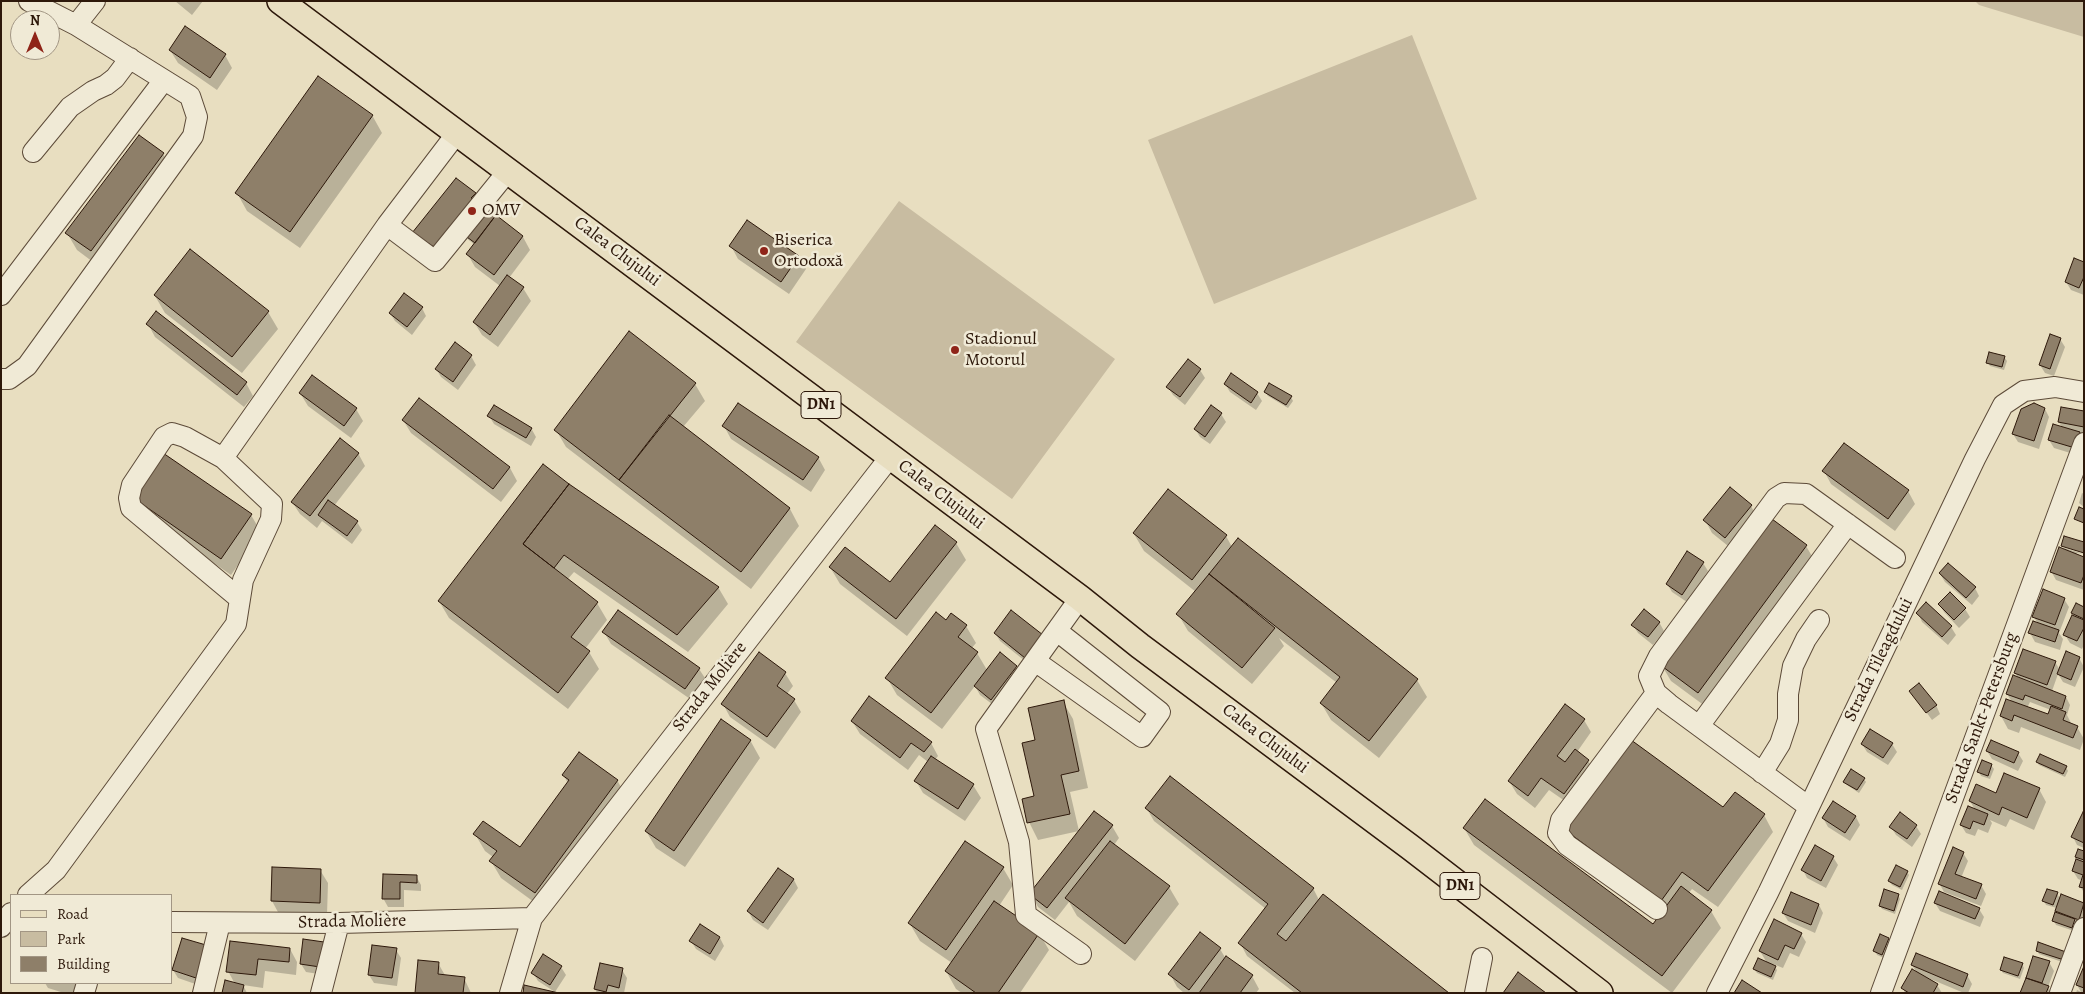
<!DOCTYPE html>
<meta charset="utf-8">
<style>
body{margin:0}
#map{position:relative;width:2085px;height:994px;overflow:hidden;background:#e8dec0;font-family:Alegreya,serif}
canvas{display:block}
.frame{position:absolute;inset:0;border:2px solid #2d180a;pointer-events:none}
.legend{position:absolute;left:10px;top:894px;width:162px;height:90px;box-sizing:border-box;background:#f0ead6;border:1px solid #a29684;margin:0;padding:6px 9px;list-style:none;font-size:15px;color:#2d180a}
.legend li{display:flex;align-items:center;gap:10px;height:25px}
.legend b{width:25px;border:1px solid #a29684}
.north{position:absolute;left:10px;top:10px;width:50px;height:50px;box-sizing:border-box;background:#f0ead6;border:1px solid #a29684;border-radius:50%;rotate:0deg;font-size:14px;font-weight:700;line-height:20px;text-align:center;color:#2d180a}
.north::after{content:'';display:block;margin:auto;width:18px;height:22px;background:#8f2418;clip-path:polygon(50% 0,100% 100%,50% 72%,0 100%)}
</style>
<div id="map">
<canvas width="2085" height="994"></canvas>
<div class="frame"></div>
<ul class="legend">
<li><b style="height:6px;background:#e8dec0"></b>Road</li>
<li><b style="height:14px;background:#c8bca1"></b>Park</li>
<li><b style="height:14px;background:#8e7f69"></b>Building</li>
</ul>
<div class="north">N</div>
</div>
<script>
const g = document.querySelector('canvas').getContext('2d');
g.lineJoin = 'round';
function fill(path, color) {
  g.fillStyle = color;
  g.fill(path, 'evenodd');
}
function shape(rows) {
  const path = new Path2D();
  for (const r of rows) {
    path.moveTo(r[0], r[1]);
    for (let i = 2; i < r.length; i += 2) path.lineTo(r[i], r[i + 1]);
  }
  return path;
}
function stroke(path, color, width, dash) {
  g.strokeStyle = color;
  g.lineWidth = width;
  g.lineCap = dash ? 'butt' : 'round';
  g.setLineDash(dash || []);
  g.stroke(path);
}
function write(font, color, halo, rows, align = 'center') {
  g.font = font + ' Alegreya,serif';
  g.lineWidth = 5;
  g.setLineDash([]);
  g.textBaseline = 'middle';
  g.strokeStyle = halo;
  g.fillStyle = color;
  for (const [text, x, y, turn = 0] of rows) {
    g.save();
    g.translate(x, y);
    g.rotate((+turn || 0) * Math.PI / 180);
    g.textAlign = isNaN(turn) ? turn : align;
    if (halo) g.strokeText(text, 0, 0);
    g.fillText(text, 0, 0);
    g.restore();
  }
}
const green = shape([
 [1975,1,2084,1,2084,37,1979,5],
 [1412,35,1477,199,1214,304,1148,140],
 [899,201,1115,359,1012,499,796,342]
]);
const shadow = shape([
 [175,1,203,1,192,15],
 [170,50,225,55,232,68,217,90,178,63],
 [372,115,382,133,300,248,247,211,237,193],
 [163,154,173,171,101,268,77,250,67,233],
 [456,180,475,194,477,198,474,201,523,237,530,250,509,278,523,288,531,301,498,347,482,335,474,322,500,286,475,267,468,255,475,245,454,228,437,250,416,237],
 [731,246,798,256,806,269,789,294,738,259],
 [2084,263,2084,295,2071,290,2066,282],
 [155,296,268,312,278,329,242,373,165,313],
 [422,308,426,316,412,335,395,321,390,313],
 [148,324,246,383,253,396,244,407,155,337],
 [2060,339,2065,347,2054,376,2045,373,2040,365],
 [455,344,471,356,476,365,458,390,441,377,436,369],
 [2004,357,2007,361,2004,370,1990,366,1988,363],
 [1188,360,1200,370,1205,378,1185,405,1173,395,1168,387],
 [695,384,705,401,683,427,790,509,799,526,751,589,566,447,556,430],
 [1225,384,1257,393,1262,401,1256,410,1230,392],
 [1265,392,1291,397,1293,401,1288,408,1268,396],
 [300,393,356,409,363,421,351,438,308,406],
 [419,400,510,468,517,481,501,502,411,433,403,420],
 [2045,409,2049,417,2039,449,2018,442,2013,434],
 [2084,413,2084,434,2080,434,2084,440,2080,456,2054,448,2049,440,2062,428,2059,422],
 [1221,414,1226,422,1210,444,1200,437,1195,429],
 [489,416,531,428,536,437,531,446,494,424],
 [724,426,818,457,825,470,811,492,731,439],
 [358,453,365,466,334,506,357,522,362,530,352,544,322,521,317,528,300,514,292,502],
 [163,454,251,515,261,532,231,575,143,514,133,497],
 [1824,471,1908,491,1915,504,1895,531,1831,484],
 [568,485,718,587,728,604,688,652,574,572,567,580,597,603,607,620,585,649,589,652,599,669,568,709,449,618,439,601],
 [1730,489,1751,506,1758,519,1733,550,1712,533,1705,520],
 [1168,491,1226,536,1232,547,1417,680,1427,697,1379,758,1331,720,1321,703,1337,683,1279,638,1284,646,1252,684,1188,631,1178,614,1196,592,1144,551,1134,534],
 [2082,493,2084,494,2084,507,2079,503],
 [956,543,966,560,907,636,840,584,830,567,890,584],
 [1806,546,1816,563,1709,709,1671,681,1661,664],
 [2064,548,2084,554,2077,553,2076,555,2084,558,2084,590,2056,580,2051,571,2066,551],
 [1703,563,1708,571,1687,602,1672,592,1667,584],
 [1940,574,1975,588,1979,596,1972,605,1945,582],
 [2064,599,2069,607,2059,633,2063,639,2060,650,2035,642,2030,633,2038,624,2034,617],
 [1926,604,1951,627,1956,635,1948,645,1922,622,1918,613],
 [1939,604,1965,609,1970,617,1959,628,1944,612],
 [2084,608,2084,645,2082,649,2070,643,2065,635,2074,615,2073,613],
 [1011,612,1030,665,1000,641,995,633],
 [946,622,966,626,976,643,971,649,977,653,987,670,1016,667,1021,675,996,707,980,695,975,686,942,729,897,695,887,678],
 [1659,622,1664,631,1653,645,1638,633,1633,625],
 [604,632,699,669,707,681,693,701,611,644],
 [759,654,785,673,793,686,787,694,794,700,801,712,775,749,730,717,723,704],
 [2079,658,2084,667,2075,687,2063,682,2058,674,2052,691,2066,697,2070,705,2067,715,2072,725,2077,727,2084,739,2080,750,2021,727,2019,733,2008,729,2001,716,2012,702,2007,694,2018,678,2015,673,2055,662,2060,670],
 [2030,702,2051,710,2049,716,2027,708],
 [1911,691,1936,705,1940,714,1932,720],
 [1063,702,1073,719,1088,788,1070,792,1079,831,1038,840,1029,822,1035,797,1036,741],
 [1584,720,1591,732,1577,752,1588,761,1596,773,1572,806,1549,790,1535,808,1517,794,1509,781],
 [852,721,931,743,938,756,935,760,973,785,981,798,965,821,923,793,916,781,928,762,919,755,908,770,860,734],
 [750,740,760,758,685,867,656,848,646,831],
 [1862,744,1892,744,1897,752,1888,765,1867,752],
 [1987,751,2018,753,2023,761,2018,771,1992,759],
 [2037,762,2066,767,2068,771,2065,777,2039,765],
 [1991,765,1994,769,1990,779,1981,776,1979,772],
 [563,775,617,780,627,798,545,910,501,878,491,861,493,857,485,851,475,834,520,849,568,783],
 [1864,779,1866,782,1859,793,1847,785,1845,782],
 [2039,789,2046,802,2034,830,2010,819,2006,827,1990,820,1992,823,1988,833,1978,829,1975,836,1966,833,1961,825,1975,810,1970,801,1997,794],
 [1147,809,1313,888,1319,900,1447,993,1295,993,1247,956,1240,943,1266,909,1154,821],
 [1724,809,1764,815,1773,832,1718,907,1692,889,1688,894,1711,911,1721,928,1672,993,1474,845,1464,828,1653,925,1664,911,1572,844,1562,827],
 [2084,814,2084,848,2077,845,2073,837],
 [1856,817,1860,825,1850,841,1828,827,1823,818],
 [1112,826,1119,838,1114,845,1169,887,1179,904,1135,961,1077,916,1069,902,1055,920,1038,907,1031,894],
 [1916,826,1921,834,1912,847,1896,835,1891,827],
 [2084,852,2084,892,2080,887,2083,881,2078,879,2073,871,2079,862,2076,857],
 [1963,853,1968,861,1961,878,1981,885,1986,894,1981,906,1944,892,1939,883],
 [1833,857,1838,865,1826,888,1807,878,1803,870],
 [1003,868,1013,885,999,906,1039,933,1049,950,1020,993,962,993,956,989,946,971,952,963,920,941,910,924],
 [273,869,320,870,328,883,327,915,279,914,272,901],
 [779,869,794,880,798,888,768,930,753,920,748,911],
 [1907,872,1909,875,1902,890,1892,885,1889,881],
 [384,875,416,876,421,885,421,891,404,890,404,907,388,907,383,898],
 [2057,893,2060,899,2084,904,2084,927,2074,931,2056,925,2054,921,2058,914,2057,908,2046,905,2044,901],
 [1898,895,1900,899,1895,914,1882,909,1880,906],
 [1935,903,1979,909,1984,917,1980,927,1940,911],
 [1819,905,1823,913,1815,933,1788,921,1783,913],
 [1801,934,1806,942,1799,957,1790,953,1783,968,1773,964,1777,970,1773,980,1757,973,1754,969,1767,963,1760,951],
 [720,938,724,946,715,961,696,949,691,941],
 [1888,939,1891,942,1884,958,1877,955,1875,951],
 [304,940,325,975,306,972,301,964],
 [231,942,290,949,297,962,296,975,265,971,263,988,243,985,247,993,223,993,235,984,228,971],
 [205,946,201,986,178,978,173,970],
 [1220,949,1226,959,1252,976,1259,989,1256,993,1184,993,1177,987,1170,974],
 [396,950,401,958,397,986,374,983,369,975],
 [2037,950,2066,953,2065,963,2039,954],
 [2034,957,2049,962,2054,971,2048,987,2051,993,2022,993],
 [438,963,446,977,464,978,471,993,416,993],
 [2022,964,2024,968,2020,979,2003,973,2001,970],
 [1912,965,1967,975,1972,984,1968,993,1964,993,1928,978,1928,979,1937,985,1942,993,1905,993,1903,988,1917,973],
 [561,967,566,975,555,992,538,981,533,973],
 [2084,969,2084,993,2076,993,2077,990,2081,992,2077,985],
 [622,970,627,978,624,993,597,993,595,989],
 [45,983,87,983,84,993,64,993,48,988]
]);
const building = shape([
 [185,26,226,54,210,78,169,50,185,26],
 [318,76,373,115,290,232,235,193,318,76],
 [139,135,164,153,91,251,65,233,139,135],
 [456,178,476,193,471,198,496,215,475,243,451,225,434,247,412,233,456,178],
 [496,215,523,236,494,275,466,254,496,215],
 [747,220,799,256,781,282,729,246,747,220],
 [190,249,269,311,232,357,154,295,190,249],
 [2074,258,2084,262,2084,277,2079,288,2065,282,2074,258],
 [507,275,524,287,490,335,473,322,507,275],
 [404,293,423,307,407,327,389,313,404,293],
 [156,311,247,382,237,395,146,324,156,311],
 [629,331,696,383,619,480,554,430,629,331],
 [2050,334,2061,338,2050,369,2039,365,2050,334],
 [455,342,472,355,453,382,435,369,455,342],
 [1989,352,2005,356,2002,367,1986,363,1989,352],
 [1188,359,1201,369,1180,397,1166,387,1188,359],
 [1231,373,1258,392,1251,403,1224,384,1231,373],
 [312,375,357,408,344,426,299,393,312,375],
 [1269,383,1292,396,1286,405,1264,392,1269,383],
 [419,398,510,467,493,489,402,420,419,398],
 [738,403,819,457,803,480,722,426,738,403],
 [2034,403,2045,408,2034,441,2012,434,2021,409,2034,403],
 [494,405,532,428,526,438,487,416,494,405],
 [1211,405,1222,413,1205,437,1194,429,1211,405],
 [2061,407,2084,411,2084,427,2058,422,2061,407],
 [669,415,790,508,741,572,619,480,669,415],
 [2053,424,2080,432,2075,448,2048,440,2053,424],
 [340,438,359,453,310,516,291,502,340,438],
 [1844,443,1909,490,1888,519,1822,471,1844,443],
 [163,453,252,514,221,559,132,497,163,453],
 [543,464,569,484,523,544,598,602,571,637,590,651,558,693,438,601,543,464],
 [569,484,719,587,677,635,564,555,554,568,523,544,569,484],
 [1730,487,1752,505,1725,538,1703,520,1730,487],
 [1168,489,1227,535,1192,580,1133,533,1168,489],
 [328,500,358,521,347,536,318,515,328,500],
 [2079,507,2084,509,2084,523,2074,519,2079,507],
 [1768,516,1807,545,1698,693,1659,664,1768,516],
 [935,525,957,542,896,619,829,567,845,547,890,582,935,525],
 [2064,536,2084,542,2084,553,2061,546,2064,536],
 [1238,538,1418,679,1369,741,1320,703,1340,677,1209,574,1238,538],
 [2059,547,2084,557,2084,575,2081,583,2050,572,2059,547],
 [1687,551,1704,562,1682,595,1666,584,1687,551],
 [1948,563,1976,587,1966,598,1939,573,1948,563],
 [1209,574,1275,628,1242,668,1176,614,1209,574],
 [2043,589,2065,598,2055,625,2032,617,2043,589],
 [1950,592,1966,608,1954,620,1938,604,1950,592],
 [1926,602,1952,626,1942,637,1916,613,1926,602],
 [2076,603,2084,607,2084,619,2071,613,2076,603],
 [1644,609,1660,622,1648,637,1631,625,1644,609],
 [618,610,700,668,685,689,602,632,618,610],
 [1011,610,1043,635,1025,658,994,633,1011,610],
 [936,612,946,620,951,613,967,625,958,637,978,652,931,713,885,678,936,612],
 [2072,615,2084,620,2084,628,2077,641,2063,635,2072,615],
 [2033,621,2059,630,2055,642,2028,633,2033,621],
 [2023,649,2056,661,2047,685,2014,673,2023,649],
 [2066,651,2080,657,2071,680,2057,674,2066,651],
 [759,652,786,672,777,686,795,699,767,737,721,704,759,652],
 [1000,652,1017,666,991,700,974,686,1000,652],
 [2013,675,2066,696,2062,709,2025,695,2023,700,2006,694,2013,675],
 [1919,683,1937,705,1926,713,1909,691,1919,683],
 [869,696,932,742,924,752,911,743,900,758,851,721,869,696],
 [2006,699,2048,714,2051,706,2066,712,2063,720,2078,726,2073,738,2014,715,2012,721,2000,716,2006,699],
 [1064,700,1079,771,1061,775,1070,814,1027,823,1022,799,1034,796,1022,743,1035,740,1028,708,1064,700],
 [1565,704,1585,719,1557,756,1565,762,1575,749,1589,760,1564,794,1541,778,1528,796,1508,781,1565,704],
 [721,719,751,740,674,851,645,831,721,719],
 [1870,729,1893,743,1883,758,1861,744,1870,729],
 [1627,737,1723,807,1735,792,1765,814,1708,891,1682,872,1661,901,1561,827,1627,737],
 [1991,740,2019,752,2014,763,1986,751,1991,740],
 [579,752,618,780,535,893,489,861,497,851,473,834,483,821,520,847,569,780,562,775,579,752],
 [2040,754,2067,766,2063,774,2036,762,2040,754],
 [931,756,974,784,958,809,914,781,931,756],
 [1982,760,1992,764,1988,776,1977,772,1982,760],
 [1851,769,1865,778,1857,790,1843,782,1851,769],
 [2004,773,2040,788,2027,818,2002,807,1999,815,1969,801,1976,784,1996,793,2004,773],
 [1170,776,1314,888,1277,934,1286,941,1323,894,1449,993,1302,993,1238,943,1268,904,1145,808,1170,776],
 [1485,799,1653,924,1681,886,1712,910,1662,976,1463,828,1485,799],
 [1833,801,1856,816,1845,833,1822,818,1833,801],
 [1968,806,1988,814,1984,825,1973,821,1970,829,1960,825,1968,806],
 [1094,811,1113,825,1047,908,1029,894,1094,811],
 [1900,812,1917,825,1907,839,1889,827,1900,812],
 [2083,812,2084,813,2084,843,2071,837,2083,812],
 [965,841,1004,867,946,950,908,923,965,841],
 [1110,841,1170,886,1125,944,1065,898,1110,841],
 [1815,845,1834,856,1821,881,1801,870,1815,845],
 [1953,847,1964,852,1955,874,1982,884,1976,899,1938,884,1953,847],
 [2078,849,2084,851,2084,860,2075,857,2078,849],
 [2076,859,2084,862,2084,888,2079,887,2083,875,2072,871,2076,859],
 [1896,865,1908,871,1900,887,1888,881,1896,865],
 [272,867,321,869,320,903,271,901,272,867],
 [778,868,794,879,763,923,747,911,778,868],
 [383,874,417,875,417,883,400,882,400,899,382,899,383,874],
 [1884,889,1899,894,1894,911,1879,906,1884,889],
 [2047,889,2058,892,2053,905,2042,901,2047,889],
 [1939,891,1980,908,1975,919,1934,903,1939,891],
 [1791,892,1819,904,1811,925,1782,913,1791,892],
 [2061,894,2084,903,2079,920,2055,911,2061,894],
 [994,901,1040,932,998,993,976,993,945,971,994,901],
 [2055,912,2075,919,2072,928,2052,921,2055,912],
 [1774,919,1802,933,1794,949,1785,945,1778,960,1759,951,1774,919],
 [700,924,720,937,710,954,689,941,700,924],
 [1200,932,1221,948,1189,990,1168,974,1200,932],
 [1880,934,1889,938,1882,955,1873,951,1880,934],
 [182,938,206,945,196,978,172,970,182,938],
 [303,939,324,942,320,967,300,964,303,939],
 [230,941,290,948,289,962,258,959,256,975,226,972,230,941],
 [2038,942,2066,952,2064,960,2036,951,2038,942],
 [372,945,397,948,392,978,368,975,372,945],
 [1916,953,1968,974,1963,987,1911,965,1916,953],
 [543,954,562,966,550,985,531,973,543,954],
 [1226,956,1253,975,1240,993,1199,993,1226,956],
 [2033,956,2050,961,2042,983,2026,978,2033,956],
 [2004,957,2023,963,2018,976,2000,970,2004,957],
 [1758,958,1776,966,1771,977,1753,969,1758,958],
 [418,960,439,962,438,974,465,977,463,993,415,993,418,960],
 [600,963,623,968,619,988,608,985,606,992,594,989,600,963],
 [2084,966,2084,988,2076,985,2084,966],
 [1912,969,1938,984,1933,993,1909,993,1901,988,1912,969],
 [1518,972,1546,993,1503,993,1518,972],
 [2026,978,2049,986,2046,993,2020,993,2026,978],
 [225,980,244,985,242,993,222,993,225,980],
 [1742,980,1762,993,1734,993,1742,980],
 [524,985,559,993,523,993,524,985]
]);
const minor = shape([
 [76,25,95,1],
 [33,152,70,107,93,91,106,85,115,78,130,58],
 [387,225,435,261,508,171],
 [1,295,164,80],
 [1,379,9,379,27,366,193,136,197,117,190,96,76,25,29,1],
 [223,458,185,437,172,433,164,437,132,485,129,498,131,508,240,599],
 [1080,598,986,729,1019,842,1026,915,1081,954],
 [1035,661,1142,737,1160,712,1057,631],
 [1656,693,1561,820,1558,833,1567,845,1657,909],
 [1699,726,1848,524],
 [1762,773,1780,744,1788,720,1788,694,1793,666,1806,639,1819,620],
 [1809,807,1669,704,1656,693,1649,676,1659,656,1776,498,1784,493,1806,494,1895,558],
 [28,895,56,870,236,624,243,580,271,519,272,504,223,458,387,225,457,133],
 [171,922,339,923,532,918],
 [1,927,11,913],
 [84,993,87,983],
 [203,993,220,923],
 [321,993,339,923],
 [510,993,532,918,890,457],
 [1475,993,1482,958],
 [1717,993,1768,893,1975,459,2003,405,2024,391,2055,387,2084,392],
 [1881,993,2084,443],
 [2060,993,2084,928]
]);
const major = shape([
 [280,1,1080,598,1140,646,1410,847,1600,993]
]);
const markers = [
 [472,211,5,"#8f2418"],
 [764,251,5,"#8f2418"],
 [955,350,5,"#8f2418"]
];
const shields = [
 [821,405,40],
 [1460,886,40]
];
const shieldNames = [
 ["DN1",821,405],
 ["DN1",1460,886]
];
const poiNames = [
 ["OMV",482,211],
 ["Biserica",774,241],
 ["Ortodoxă",774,262],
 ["Stadionul",965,340],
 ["Motorul",965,361]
];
const streetNames = [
 ["Calea Clujului",617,252,37],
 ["Calea Clujului",941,495,37],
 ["Strada Tileagdului",1879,660,-64],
 ["Strada Molière",710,687,-52],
 ["Strada Sankt-Petersburg",1982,718,-70],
 ["Calea Clujului",1265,739,37],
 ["Strada Molière",352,922,-1]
];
fill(green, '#c8bca1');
fill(shadow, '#0003');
fill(building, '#8e7f69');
stroke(building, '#2d180a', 1);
stroke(minor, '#5c4a38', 22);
stroke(major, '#2d180a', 28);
stroke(minor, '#f0ead6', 20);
stroke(major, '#e8dec0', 25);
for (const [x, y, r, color] of markers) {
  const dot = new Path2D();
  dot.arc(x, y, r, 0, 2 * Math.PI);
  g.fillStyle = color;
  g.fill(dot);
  stroke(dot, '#f0ead6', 2);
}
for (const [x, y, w] of shields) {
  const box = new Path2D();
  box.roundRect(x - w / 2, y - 13.5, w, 27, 4);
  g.fillStyle = '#f0ead6';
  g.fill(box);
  stroke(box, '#2d180a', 1);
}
write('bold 16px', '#2d180a', null, shieldNames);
write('18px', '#2d180a', '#f0ead6', poiNames, 'left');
write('18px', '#2d180a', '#f0ead6', streetNames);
</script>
